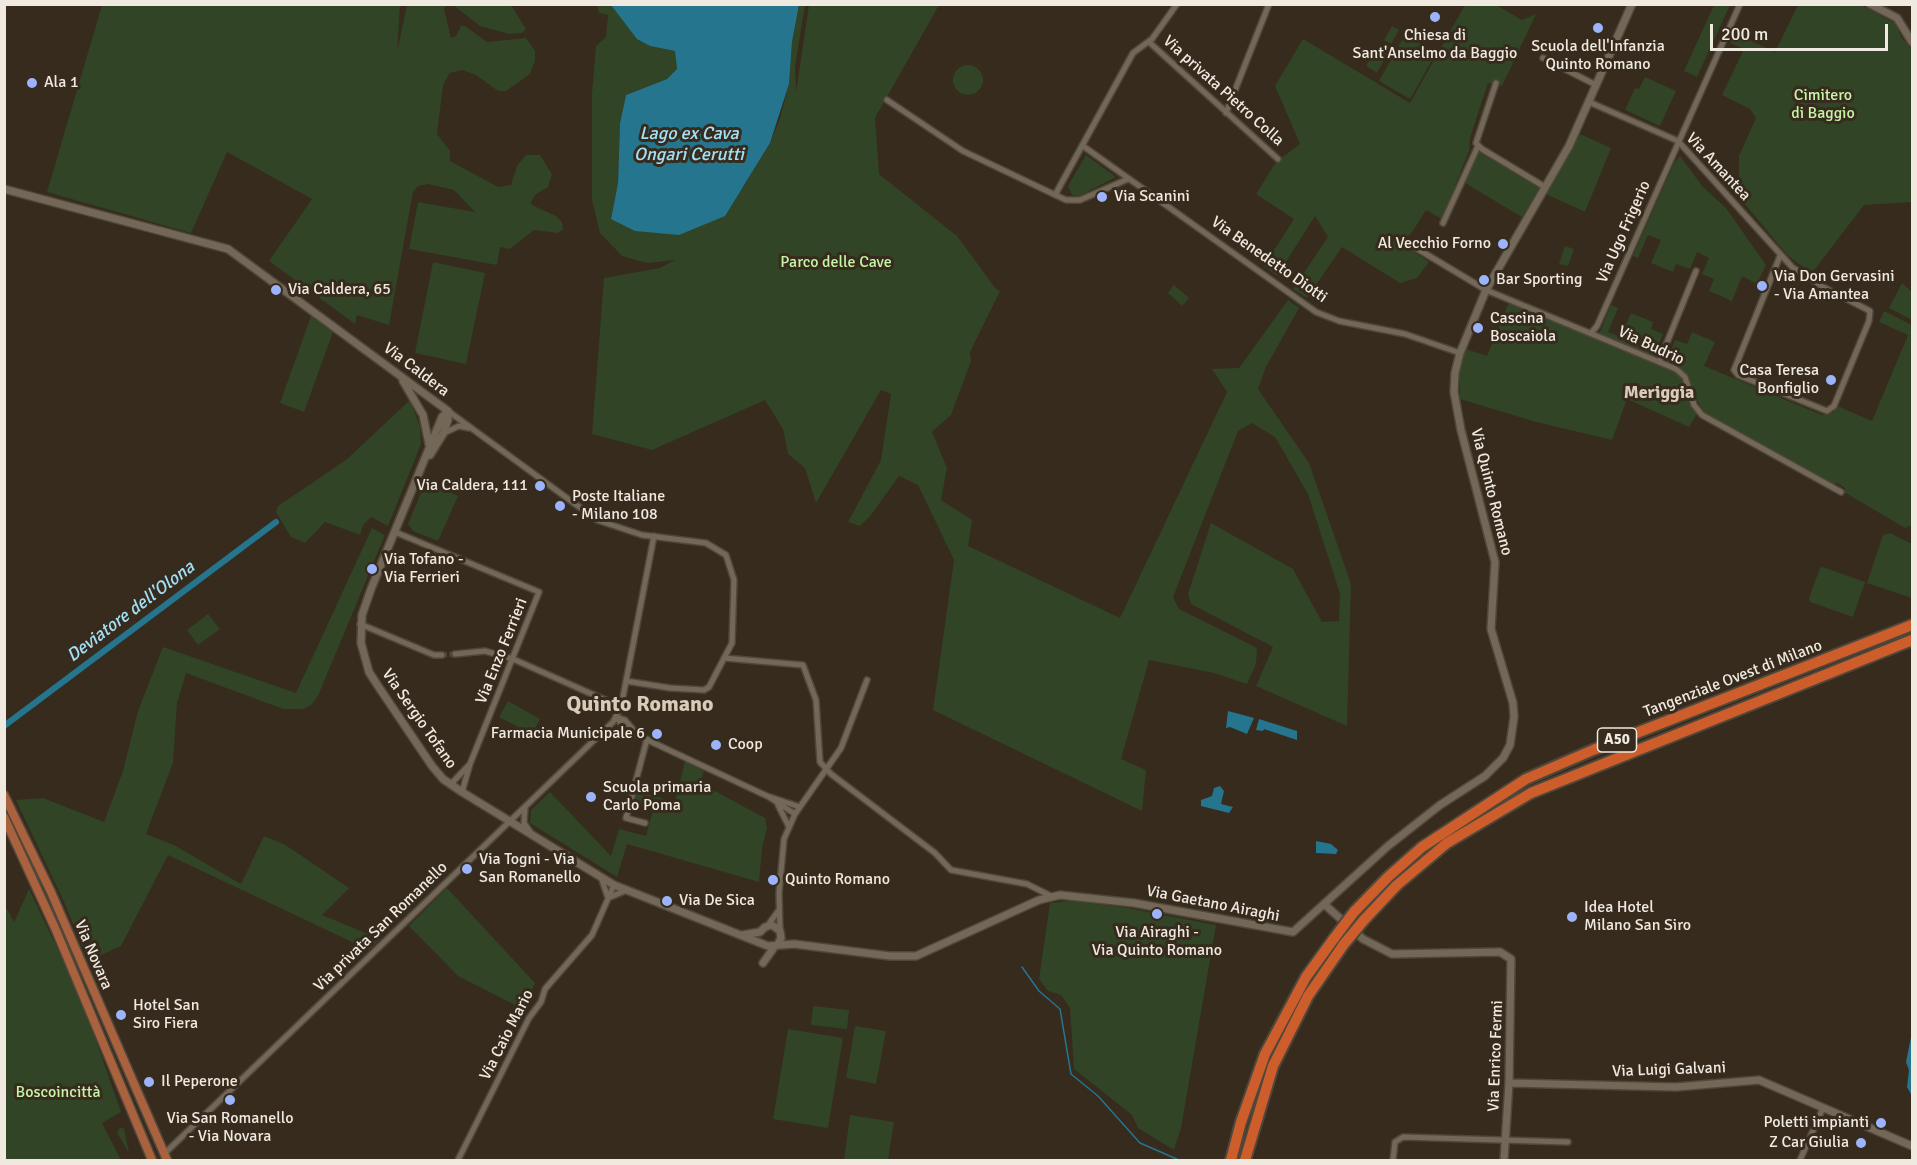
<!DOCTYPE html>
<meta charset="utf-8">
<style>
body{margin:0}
#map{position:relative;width:1917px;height:1165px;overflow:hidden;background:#362b1d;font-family:Signika,sans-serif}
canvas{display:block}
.frame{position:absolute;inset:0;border:6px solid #f0e9e0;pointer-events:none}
.scale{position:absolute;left:1710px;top:24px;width:178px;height:27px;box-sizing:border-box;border:3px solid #f0e9e0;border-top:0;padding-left:8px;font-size:18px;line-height:21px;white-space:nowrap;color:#f0e9e0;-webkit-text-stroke:4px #362b1d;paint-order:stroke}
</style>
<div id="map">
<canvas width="1917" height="1165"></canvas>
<div class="frame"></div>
<div class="scale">200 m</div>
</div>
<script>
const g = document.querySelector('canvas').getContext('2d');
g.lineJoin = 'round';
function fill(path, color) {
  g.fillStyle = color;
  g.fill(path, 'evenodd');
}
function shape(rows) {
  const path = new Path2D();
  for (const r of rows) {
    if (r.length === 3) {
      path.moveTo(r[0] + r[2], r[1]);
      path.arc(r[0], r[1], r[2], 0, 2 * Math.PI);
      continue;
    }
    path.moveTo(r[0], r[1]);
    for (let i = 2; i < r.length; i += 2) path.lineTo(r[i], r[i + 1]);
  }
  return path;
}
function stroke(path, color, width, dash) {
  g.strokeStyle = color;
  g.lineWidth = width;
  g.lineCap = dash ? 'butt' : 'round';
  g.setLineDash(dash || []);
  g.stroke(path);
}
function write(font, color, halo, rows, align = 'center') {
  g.font = font + ' Signika,sans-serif';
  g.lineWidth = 6;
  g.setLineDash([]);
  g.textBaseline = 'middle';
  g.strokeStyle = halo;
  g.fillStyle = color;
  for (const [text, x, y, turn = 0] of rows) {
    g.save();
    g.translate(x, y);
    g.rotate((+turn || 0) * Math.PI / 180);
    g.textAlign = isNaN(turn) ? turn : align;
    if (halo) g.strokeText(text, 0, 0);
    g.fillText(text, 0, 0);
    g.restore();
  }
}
const green = shape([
 [102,5,400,5,397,52,407,5,511,5,526,29,522,33,509,34,480,26,453,5,446,5,444,9,451,38,456,36,461,26,465,26,487,42,526,38,535,51,535,60,530,74,506,91,498,91,476,75,462,70,450,73,443,85,437,134,450,151,450,161,498,187,511,185,517,166,526,155,540,155,552,174,548,187,536,194,531,202,532,205,556,216,562,222,563,229,558,233,534,230,510,249,500,247,497,265,409,249,418,202,475,212,454,190,428,184,418,186,413,192,389,325,357,315,355,324,269,261,312,199,227,152,191,233,47,192],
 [597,5,611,5,650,46,675,51,677,70,667,79,626,95,620,123,618,183,611,219,742,189,770,143,780,118,789,84,792,42,799,5,805,5,795,66,796,92,809,5,939,5,875,118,879,174,957,236,996,289,1000,291,970,352,971,361,951,415,932,432,947,468,941,500,972,520,968,546,1120,618,1227,392,1212,369,1239,368,1288,300,1299,308,1266,367,1258,389,1309,463,1351,584,1347,726,1256,686,1273,647,1191,604,1188,594,1211,523,1293,569,1322,622,1339,621,1340,594,1308,494,1275,437,1252,423,1238,431,1173,597,1179,609,1257,648,1256,664,1247,684,1214,673,1149,660,1121,759,1146,770,1142,811,933,710,954,560,918,485,899,476,871,515,860,526,848,522,881,460,891,394,881,390,816,503,805,468,788,454,783,429,765,400,652,450,592,434,604,278,660,268,675,260,647,263,622,256,600,233,592,200,592,93,596,46,606,37,608,15,599,13],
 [1465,5,1496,5,1522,20,1536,14,1502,86,1488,83,1470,138,1469,151,1442,219,1426,210,1413,231,1401,243,1429,262,1417,278,1400,283,1342,247,1307,298,1293,289,1328,237,1315,216,1277,276,1264,266,1294,219,1256,194,1276,162,1300,144,1275,86,1303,39,1410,103],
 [1714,5,1730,5,1697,77,1684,71],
 [1798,5,1861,5,1896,24,1901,37,1912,49,1912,202,1864,205,1812,273,1788,256,1734,191,1739,179,1739,156,1756,118,1750,109,1722,95,1744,49,1730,43,1734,33,1775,52],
 [1392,26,1399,30,1391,44,1384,40],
 [1405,35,1436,53,1410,99,1379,81],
 [1378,47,1388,53,1377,73,1366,66],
 [968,80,15],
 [1645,77,1676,91,1660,126,1625,110,1635,88,1639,89],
 [1580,134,1611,148,1585,212,1546,194],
 [1479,152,1539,188,1522,217,1465,183],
 [1086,155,1116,177,1079,196,1072,195,1068,186],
 [1680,156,1703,187,1726,208,1766,265,1757,284,1742,276,1732,301,1709,291,1714,279,1702,274,1709,258,1697,252,1690,269,1676,264,1673,272,1651,263,1661,240,1648,235,1638,258,1633,256,1674,163],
 [1565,246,1574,249,1568,266,1559,264],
 [433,262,485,273,466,364,415,353],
 [1902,283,1912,292,1912,320,1889,308],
 [1174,285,1189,298,1182,306,1168,293],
 [1509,302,1673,372,1681,378,1691,408,1697,414,1689,427,1627,399,1612,440,1536,422,1460,399,1460,368,1466,349,1487,356],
 [1611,305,1618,308,1608,332,1621,337,1631,313,1653,322,1651,329,1663,334,1654,356,1599,334],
 [1884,311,1912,325,1912,525,1905,528,1844,492,1845,488,1837,483,1832,485,1705,413,1698,402,1686,373,1666,362,1675,340,1687,344,1692,332,1715,342,1704,366,1822,415,1833,413,1837,406,1872,421,1908,335,1879,322],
 [311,316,333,332,304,412,280,403],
 [410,400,420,427,421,444,388,526,371,517,363,525,360,535,325,522,305,543,291,537,276,512,278,506,346,460],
 [426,481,458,496,438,541,413,531,408,524],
 [372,528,385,535,318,696,311,705,303,709,283,709,186,673,177,703,173,763,146,834,174,845,241,884,264,836,284,844,349,888,322,915,380,939,369,950,168,855,121,946,88,961,65,904,16,800,43,798,104,822,123,771,138,711,163,647,296,693],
 [1890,533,1912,544,1912,598,1867,583,1883,535],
 [1823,567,1865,582,1853,617,1810,602,1809,598,1820,568],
 [208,614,220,629,198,645,187,630],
 [508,701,540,719,532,734,499,717],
 [685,761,704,771,700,783,765,818,767,828,762,848,759,882,627,844,617,877,530,823,531,810,550,792,611,856,619,829,646,836,653,810,634,804,637,791,675,802],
 [447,888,535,983,523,1009,458,976,409,926],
 [29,889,82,1000,121,1112,102,1123,120,1158,118,1160,5,1160,4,904,14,922],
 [1071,901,1127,908,1216,925,1181,1128,1174,1150,1138,1128,1132,1115,1074,1069,1070,1008,1061,995,1048,991,1039,979,1050,903],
 [813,1006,849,1010,847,1029,811,1025],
 [855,1026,886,1031,876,1084,846,1078],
 [788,1029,843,1038,828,1128,773,1119],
 [850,1115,894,1122,888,1160,844,1160],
 [120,1127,124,1129,129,1153,117,1133]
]);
const water = shape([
 [611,5,799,5,792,42,789,84,770,143,725,216,679,235,635,231,611,219,618,183,620,123,626,95,667,79,677,69,675,51,650,46,637,39],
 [1228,711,1254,718,1247,734,1230,727,1226,728],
 [1259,719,1297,731,1297,740,1264,729,1263,731,1256,730],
 [1220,786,1224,791,1221,804,1233,807,1229,813,1201,806,1201,800,1212,796,1214,788],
 [1316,841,1331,844,1338,850,1336,854,1316,853],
 [1912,1032,1912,1096,1907,1087,1909,1070,1906,1062]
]);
const stream = shape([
 [1022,967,1039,991,1060,1009,1071,1074,1098,1096,1140,1143,1179,1160]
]);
const canal = shape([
 [4,726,276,522]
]);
const minorTunnel = shape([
 [442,655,455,654]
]);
const minor = shape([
 [1149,42,1278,159],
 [1543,58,1596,85],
 [1496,83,1476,143,1482,149,1545,187],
 [887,100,963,151,1066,200,1080,200,1128,179],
 [1589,102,1678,141,1792,267,1823,287,1870,311,1869,321,1834,406,1827,411,1738,375,1734,370,1780,256],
 [1226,113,1269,4],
 [1083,146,1316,312,1339,321,1405,334,1460,353],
 [1055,195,1133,53,1152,39,1177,4],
 [1443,223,1478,146],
 [1401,239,1486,290,1676,369,1685,377,1694,405,1702,415,1841,492],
 [1591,333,1597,326,1740,4],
 [1659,362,1696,271],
 [448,411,597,520,642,535,706,543,726,555,734,580,732,643,709,687,704,690,670,688,626,681],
 [444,433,459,426,469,428],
 [395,532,539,592,470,764,462,792],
 [360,624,434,655,442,655],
 [455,654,485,651,513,659,621,707],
 [724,658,803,665,816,700,820,762,831,774,935,853,951,870,1027,884,1051,896],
 [616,717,626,730,767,796,800,807],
 [616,717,625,720,636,733],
 [450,785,469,765],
 [769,797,795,814],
 [778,805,789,827],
 [525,808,524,823,531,833],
 [645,823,626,818,647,739],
 [601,877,608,898],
 [608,898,627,890],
 [768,925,779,910],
 [780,931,779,893,784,839,795,814,841,748,867,680],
 [164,1154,613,722,621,707,654,536],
 [458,1160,529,1018,541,1002,545,989,592,935,614,885],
 [1393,1160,1395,1142,1403,1137,1568,1142],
 [1800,1160,1823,1108]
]);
const tertiary = shape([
 [1870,4,1897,18,1912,42],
 [4,189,228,249,448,411],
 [403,381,423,415,429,444],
 [448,411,442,417,371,589,362,615,361,643,369,672,378,686,432,766,443,779,462,792,614,885,768,946,794,944,890,956,916,956,1039,900,1060,895,1134,903,1293,932,1388,846,1440,805,1485,776,1503,758,1510,745,1514,717,1513,703,1491,629,1495,562,1461,430,1454,392,1455,373,1460,353,1486,290,1569,146,1632,4],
 [430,455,443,434,448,420,448,411],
 [1324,904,1363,939,1392,954,1500,952,1511,959,1509,1083,1504,1160],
 [742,935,760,932,765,927,772,925,780,931,781,938,778,944],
 [763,963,775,946],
 [1509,1083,1676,1087,1759,1080,1912,1146]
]);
const primary = shape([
 [4,795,51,892,167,1160],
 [4,817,55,928,152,1160]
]);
const motorway = shape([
 [1354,912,1388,877,1422,847,1526,779,1593,750,1912,625],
 [1364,920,1397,885,1447,843,1531,793,1912,640],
 [1231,1160,1241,1122,1265,1054,1306,977,1335,937],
 [1245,1160,1273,1066,1308,996,1344,944]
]);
const motorwayBridge = shape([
 [1335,937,1354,912],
 [1344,944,1364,920]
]);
const markers = [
 [1435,17,6,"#9cb4fd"],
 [1598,28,6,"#9cb4fd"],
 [32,83,6,"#9cb4fd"],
 [1102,197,6,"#9cb4fd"],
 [1503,244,6,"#9cb4fd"],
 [1484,280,6,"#9cb4fd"],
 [1762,286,6,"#9cb4fd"],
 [276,290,6,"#9cb4fd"],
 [1478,328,6,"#9cb4fd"],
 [1831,380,6,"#9cb4fd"],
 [540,486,6,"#9cb4fd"],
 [560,506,6,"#9cb4fd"],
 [372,569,6,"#9cb4fd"],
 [657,734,6,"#9cb4fd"],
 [716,745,6,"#9cb4fd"],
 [591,797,6,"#9cb4fd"],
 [467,869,6,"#9cb4fd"],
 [773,880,6,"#9cb4fd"],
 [667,901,6,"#9cb4fd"],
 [1157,914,6,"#9cb4fd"],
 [1572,917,6,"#9cb4fd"],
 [121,1015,6,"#9cb4fd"],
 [149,1082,6,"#9cb4fd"],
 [230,1100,6,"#9cb4fd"],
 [1881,1123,6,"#9cb4fd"],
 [1861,1143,6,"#9cb4fd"]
];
const shields = [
 [1617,740,39]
];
const shieldNames = [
 ["A50",1617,740]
];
const poiNames = [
 ["Chiesa di",1435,36,"center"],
 ["Sant'Anselmo da Baggio",1435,54,"center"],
 ["Scuola dell'Infanzia",1598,47,"center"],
 ["Quinto Romano",1598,65,"center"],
 ["Ala 1",44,83],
 ["Via Scanini",1114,197],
 ["Al Vecchio Forno",1491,244,"right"],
 ["Via Don Gervasini",1774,277],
 ["- Via Amantea",1774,295],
 ["Bar Sporting",1496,280],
 ["Via Caldera, 65",288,290],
 ["Cascina",1490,319],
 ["Boscaiola",1490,337],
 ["Casa Teresa",1819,371,"right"],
 ["Bonfiglio",1819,389,"right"],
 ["Via Caldera, 111",528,486,"right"],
 ["Poste Italiane",572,497],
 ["- Milano 108",572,515],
 ["Via Tofano -",384,560],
 ["Via Ferrieri",384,578],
 ["Farmacia Municipale 6",645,734,"right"],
 ["Coop",728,745],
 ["Scuola primaria",603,788],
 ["Carlo Poma",603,806],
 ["Via Togni - Via",479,860],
 ["San Romanello",479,878],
 ["Quinto Romano",785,880],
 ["Via De Sica",679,901],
 ["Idea Hotel",1584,908],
 ["Milano San Siro",1584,926],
 ["Via Airaghi -",1157,933,"center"],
 ["Via Quinto Romano",1157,951,"center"],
 ["Hotel San",133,1006],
 ["Siro Fiera",133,1024],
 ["Il Peperone",161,1082],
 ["Via San Romanello",230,1119,"center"],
 ["- Via Novara",230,1137,"center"],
 ["Poletti impianti",1869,1123,"right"],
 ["Z Car Giulia",1849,1143,"right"]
];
const streetNames = [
 ["Via privata Pietro Colla",1223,91,42],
 ["Via Amantea",1718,167,47],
 ["Via Ugo Frigerio",1624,232,-66],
 ["Via Benedetto Diotti",1269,260,35],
 ["Via Budrio",1651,346,25],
 ["Via Caldera",416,370,37],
 ["Via Quinto Romano",1491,492,76],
 ["Via Enzo Ferrieri",502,651,-68],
 ["Tangenziale Ovest di Milano",1733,679,-21],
 ["Via Sergio Tofano",419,719,55],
 ["Via Gaetano Airaghi",1213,904,11],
 ["Via privata San Romanello",381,927,-44],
 ["Via Novara",93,955,67],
 ["Via Caio Mario",507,1035,-63],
 ["Via Enrico Fermi",1496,1056,-88],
 ["Via Luigi Galvani",1669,1070,-2]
];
const parkNames = [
 ["Cimitero",1823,96],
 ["di Baggio",1823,114],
 ["Parco delle Cave",836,263],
 ["Boscoincittà",58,1093]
];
const waterNames = [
 ["Lago ex Cava",689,134],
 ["Ongari Cerutti",689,155],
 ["Deviatore dell'Olona",131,612,-37]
];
const neighbourhoodNames = [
 ["Meriggia",1659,393]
];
const districtNames = [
 ["Quinto Romano",640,705]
];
fill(green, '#314425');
fill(water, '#25758e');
stroke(stream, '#25758e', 1.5);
stroke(canal, '#25758e', 6);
stroke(minorTunnel, '#52483a', 5, [5, 2.5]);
stroke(minor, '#50473b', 8);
stroke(tertiary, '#50473b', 10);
stroke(primary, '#50473b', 11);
stroke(motorway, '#50473b', 14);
stroke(minor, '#736758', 5);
stroke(tertiary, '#736758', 7);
stroke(primary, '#a9623d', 8);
stroke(motorway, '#cd5e2b', 10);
stroke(motorwayBridge, '#50473b', 14, []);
stroke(motorwayBridge, '#cd5e2b', 10);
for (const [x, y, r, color] of markers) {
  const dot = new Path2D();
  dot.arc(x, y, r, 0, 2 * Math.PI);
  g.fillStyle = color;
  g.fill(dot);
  stroke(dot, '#362b1d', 2);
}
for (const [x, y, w] of shields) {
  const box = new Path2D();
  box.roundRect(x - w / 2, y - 12, w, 24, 4.5);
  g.fillStyle = '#362b1d';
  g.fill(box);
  stroke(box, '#f0e9e0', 1.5);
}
write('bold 15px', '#f0e9e0', null, shieldNames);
write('16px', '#f0e9e0', '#362b1d', poiNames, 'left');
write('16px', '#f0e9e0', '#362b1d', streetNames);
write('16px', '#c5f5a7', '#362b1d', parkNames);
write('italic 18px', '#a3e0f6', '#362b1d', waterNames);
write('bold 18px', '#d9cbb9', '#362b1d', neighbourhoodNames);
write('bold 22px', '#d9cbb9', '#362b1d', districtNames);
</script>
